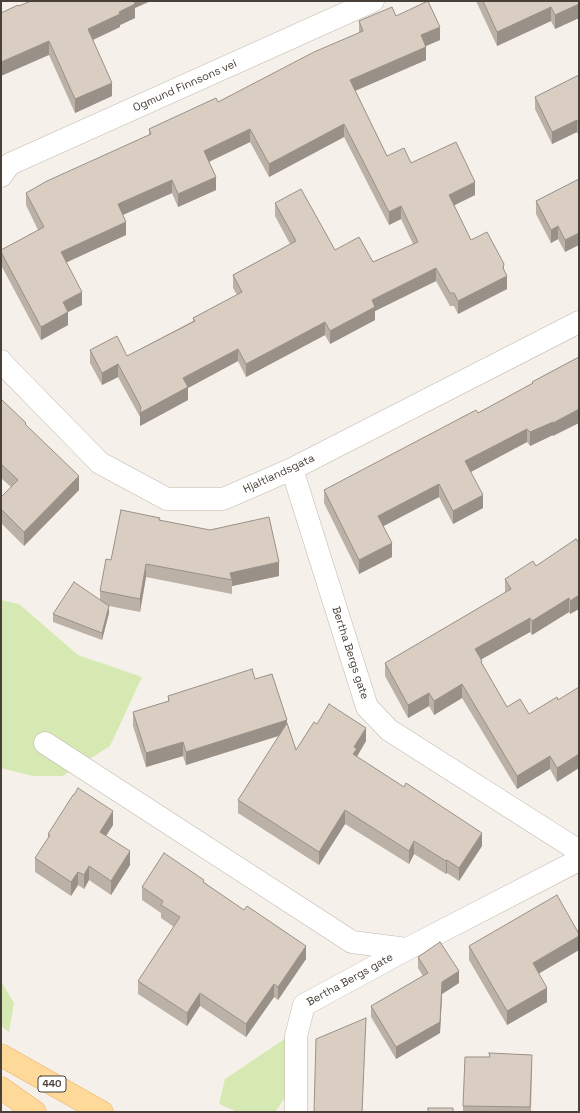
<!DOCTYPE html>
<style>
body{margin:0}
#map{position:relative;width:580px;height:1113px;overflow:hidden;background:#f5f1ea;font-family:"Space Grotesk",sans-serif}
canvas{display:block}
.frame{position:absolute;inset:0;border:2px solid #494138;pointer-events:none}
</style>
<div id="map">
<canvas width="580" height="1113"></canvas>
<div class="frame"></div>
</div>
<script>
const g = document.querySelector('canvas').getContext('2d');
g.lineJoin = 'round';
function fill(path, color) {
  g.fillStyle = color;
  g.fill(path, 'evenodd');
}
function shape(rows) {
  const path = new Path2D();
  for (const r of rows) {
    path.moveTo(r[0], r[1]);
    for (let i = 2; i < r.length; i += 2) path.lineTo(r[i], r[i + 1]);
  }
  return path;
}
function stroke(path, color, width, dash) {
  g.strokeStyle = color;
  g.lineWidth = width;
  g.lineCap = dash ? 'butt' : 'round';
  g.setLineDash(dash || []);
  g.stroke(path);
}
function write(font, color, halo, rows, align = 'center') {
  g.font = font + ' "Space Grotesk",sans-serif';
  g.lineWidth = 3;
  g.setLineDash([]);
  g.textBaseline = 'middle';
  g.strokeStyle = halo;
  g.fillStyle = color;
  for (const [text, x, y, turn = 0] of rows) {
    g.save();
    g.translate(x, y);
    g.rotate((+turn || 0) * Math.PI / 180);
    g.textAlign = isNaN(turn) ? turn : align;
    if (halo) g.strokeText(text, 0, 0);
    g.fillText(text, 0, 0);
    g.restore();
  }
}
const green = shape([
 [1,600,19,604,78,655,142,677,110,746,63,776,33,776,1,768],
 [1,981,14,1003,9,1032,1,1026],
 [289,1036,287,1095,275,1112,238,1112,219,1104,225,1079]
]);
const street = shape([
 [1,176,10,164,373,1],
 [1,361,6,367,100,463,167,499,223,499,292,469,579,322],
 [292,469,367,707,389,730,579,851],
 [45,743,352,942,407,949],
 [296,1111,296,1036,304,1005,407,949,579,860]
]);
const primary = shape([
 [1,1055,102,1112],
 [1,1088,35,1112]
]);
const wall = shape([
 [476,1,579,1,579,18,555,29,551,21,497,46],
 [19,6,135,8,135,18,120,25,120,27,93,40,112,96,75,113,49,55],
 [396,16,440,40,426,46,426,60,355,91,387,156,411,163,475,195,454,205,471,240,504,270,507,289,458,314,454,306,450,306,436,281,375,311,375,320,330,344,325,335,246,377,238,361,188,388,188,400,140,426,140,417,118,377,102,385,90,363,90,350,127,356,193,321,193,318,237,295,233,288,233,275,290,244,275,216,275,203,335,250,373,262,413,244,401,219,389,225,344,137,269,177,250,142,209,162,216,190,178,207,172,193,123,215,126,235,66,262,82,305,68,312,68,325,41,340,1,265,1,250,38,230,26,205,26,193,149,135,149,129,218,102,359,33,359,21],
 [579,75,579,137,577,132,552,144,535,109,535,97],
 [579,179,565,252,558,239,551,243,536,214,536,201],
 [579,357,553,436,553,435,530,446,527,442,471,472,483,508,453,524,439,497,383,526,392,557,359,574,324,503,324,490,478,413,532,384,532,382],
 [1,399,26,425,79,490,24,546,1,523,1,497,11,487,1,478],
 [160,520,279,576,232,586,232,594,146,577,140,612,109,606,109,613,102,640,53,622,53,614,100,599,100,591,111,560],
 [579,542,579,609,570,614,569,612,532,635,530,632,481,659,482,664,507,707,529,714,558,700,557,782,550,769,517,789,462,698,434,715,429,706,408,718,385,676,385,663,505,593,505,579,536,566],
 [255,679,287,724,296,750,317,724,366,741,357,757,482,846,459,881,447,873,446,874,414,854,409,864,345,824,319,865,238,813,238,800,279,736,186,765,183,756,146,767,133,726,133,712,168,701,168,696],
 [113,825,106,836,130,865,111,895,89,880,84,889,78,885,71,896,35,872,35,858,48,839,48,834],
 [204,882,306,959,278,1000,274,997,246,1037,200,1006,187,1026,138,994,138,981,174,927,161,918,161,913,142,900,142,887],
 [579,934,579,950,539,973,547,1002,507,1025,469,960,469,946],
 [418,957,459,983,442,994,440,1033,396,1059,371,1017,371,1006,423,976,418,968],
 [489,1057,532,1069,531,1112,463,1112,463,1106]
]);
const shadedWall = shape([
 [132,1,151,1,135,8,135,18,120,25,120,27,88,42,88,29,119,12],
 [579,4,579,18,555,29,555,15],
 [551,7,551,21,497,46,497,32],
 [440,27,440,40,421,48,421,35],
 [49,41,49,55,1,76,1,62],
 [426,47,426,60,350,93,350,80],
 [112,83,112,96,75,113,75,99],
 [577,120,577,132,552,144,552,132],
 [344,124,344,137,269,177,269,164],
 [250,129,250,142,204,164,204,151],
 [216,177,216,190,178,207,178,194],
 [172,180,172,193,118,217,118,204],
 [475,182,475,195,449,208,449,195],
 [401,206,401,219,389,225,389,212],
 [126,222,126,235,61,265,61,252],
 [558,226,558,239,551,243,551,230],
 [579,233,579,245,565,252,565,240],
 [504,264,504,277,507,276,507,289,458,314,458,301,503,268],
 [436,268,436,281,375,311,375,320,330,344,330,331,372,300],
 [82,292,82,305,68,312,68,325,41,340,41,327,63,302],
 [325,322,325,335,246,377,246,364],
 [238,349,238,361,188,388,188,400,140,426,140,413,183,378],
 [118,364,118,377,102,385,102,373],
 [579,409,579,423,553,436,553,423],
 [553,422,553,435,530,446,530,432],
 [527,429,527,442,465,475,465,461],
 [79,476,79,490,24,546,24,532],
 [439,484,439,497,378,529,378,516],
 [483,495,483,508,453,524,453,511],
 [392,543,392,557,359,574,359,560],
 [279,562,279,576,232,586,232,580,230,573],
 [146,564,146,577,140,612,140,599],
 [579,595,579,609,570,614,570,601],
 [569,598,569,612,532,635,532,621],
 [109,606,109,613,102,640,102,633],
 [530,618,530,632,475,663,475,649],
 [462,684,462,698,434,715,434,701],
 [429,693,429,706,408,718,408,705],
 [287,720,287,733,186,765,186,752],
 [366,728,366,741,357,756,357,762,353,768,354,747],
 [183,742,183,756,146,767,146,753],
 [579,754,579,768,557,782,557,768],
 [550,756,550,769,517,789,517,776],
 [345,810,345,824,319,865,319,852],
 [113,811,113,825,100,845,100,832],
 [482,833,482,846,459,881,459,868],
 [414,841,414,854,409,864,409,851],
 [130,851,130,865,111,895,111,881],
 [447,860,447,873,446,874,446,861],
 [89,866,89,880,84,889,84,875],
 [78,872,78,885,71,896,71,882],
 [579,936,579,950,533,977,533,963],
 [306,946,306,959,278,1000,278,987],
 [459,971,459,983,442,994,440,1033,396,1059,396,1047,442,982],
 [274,984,274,997,246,1037,246,1024],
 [547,988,547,1002,507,1025,507,1011],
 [200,993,200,1006,187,1026,187,1013]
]);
const building = shape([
 [31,1,134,1,135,4,119,12,120,14,88,29,112,83,75,99,49,41,1,62,1,13,18,5,19,6,31,1],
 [428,1,440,27,421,35,426,47,350,80,387,156,404,148,411,163,456,142,475,182,449,195,471,240,487,232,504,264,503,268,507,276,458,301,454,293,450,293,436,268,372,300,375,307,330,331,325,322,246,364,238,349,183,378,188,387,140,413,141,407,118,364,102,373,90,350,117,336,127,356,195,321,193,318,242,292,233,275,296,241,275,203,301,189,335,250,359,237,373,262,418,242,401,206,389,212,344,124,269,164,250,129,204,151,216,177,178,194,172,180,118,204,126,222,61,252,82,292,63,302,68,312,41,327,1,252,1,250,44,227,26,193,47,181,151,134,149,129,216,98,218,102,314,52,363,31,359,21,392,7,396,16,428,1],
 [483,1,579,1,579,4,555,15,551,7,497,32,483,1],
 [579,75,579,124,577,120,552,132,535,97,579,75],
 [579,179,579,233,565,240,558,226,551,230,536,201,579,179],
 [579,357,579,409,553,423,553,422,530,432,527,429,465,461,483,495,453,511,439,484,378,516,392,543,359,560,324,490,476,410,478,413,533,383,532,382,579,357],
 [1,399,26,423,25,424,79,476,24,532,1,509,1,497,18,480,1,464,1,399],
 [121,510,160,518,159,520,210,530,269,517,279,562,230,573,232,580,146,564,140,599,100,591,106,559,111,560,121,510],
 [576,539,578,542,579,542,579,595,570,601,569,598,532,621,530,618,475,649,482,661,481,662,507,707,520,699,529,714,557,697,558,700,579,687,579,754,557,768,550,756,517,776,462,684,434,701,429,693,408,705,385,663,511,589,505,579,533,561,536,566,576,539],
 [74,582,109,606,102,633,53,614,74,582],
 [252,669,255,679,272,674,287,720,186,752,183,742,146,753,133,712,169,701,168,696,252,669],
 [329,704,366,728,354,747,357,749,353,754,404,787,406,783,482,833,459,868,447,860,446,861,414,841,409,851,345,810,319,852,238,800,287,723,296,750,314,722,317,724,329,704],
 [78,788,113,811,100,832,130,851,111,881,89,866,84,875,78,872,71,882,35,858,50,835,48,834,73,795,74,795,78,788],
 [164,853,204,880,203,882,244,910,247,906,306,946,278,987,274,984,246,1024,200,993,187,1013,138,981,180,917,161,905,163,901,142,887,164,853],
 [557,895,579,934,579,936,533,963,547,988,507,1011,469,946,557,895],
 [440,942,459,971,442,982,440,1022,396,1047,371,1006,428,973,418,957,440,942],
 [366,1018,362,1112,314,1112,316,1039,366,1018],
 [489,1053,532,1055,530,1107,463,1106,465,1057,490,1057,489,1053],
 [428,1108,453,1108,453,1112,428,1112,428,1108]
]);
const shields = [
 [52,1084,28]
];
const shieldNames = [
 ["440",52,1084]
];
const streetNames = [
 ["Ogmund Finnsons vei",185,86,-24],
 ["Hjaltlandsgata",279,474,-25],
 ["Bertha Bergs gate",350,653,72],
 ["Bertha Bergs gate",350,980,-29]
];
fill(green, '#d6e9b3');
stroke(street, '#c1b8ac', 23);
stroke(primary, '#e6b467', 23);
stroke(street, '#fff', 22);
stroke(primary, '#ffd999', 22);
fill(wall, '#bbb1a7');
fill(shadedWall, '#999088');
fill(building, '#dacec2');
stroke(building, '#999088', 1);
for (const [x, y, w] of shields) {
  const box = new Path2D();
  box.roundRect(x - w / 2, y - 8, w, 16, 3);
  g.fillStyle = '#fff';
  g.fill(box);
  stroke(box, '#494138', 1);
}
write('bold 10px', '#494138', null, shieldNames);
write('11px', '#494138', '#fff', streetNames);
</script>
